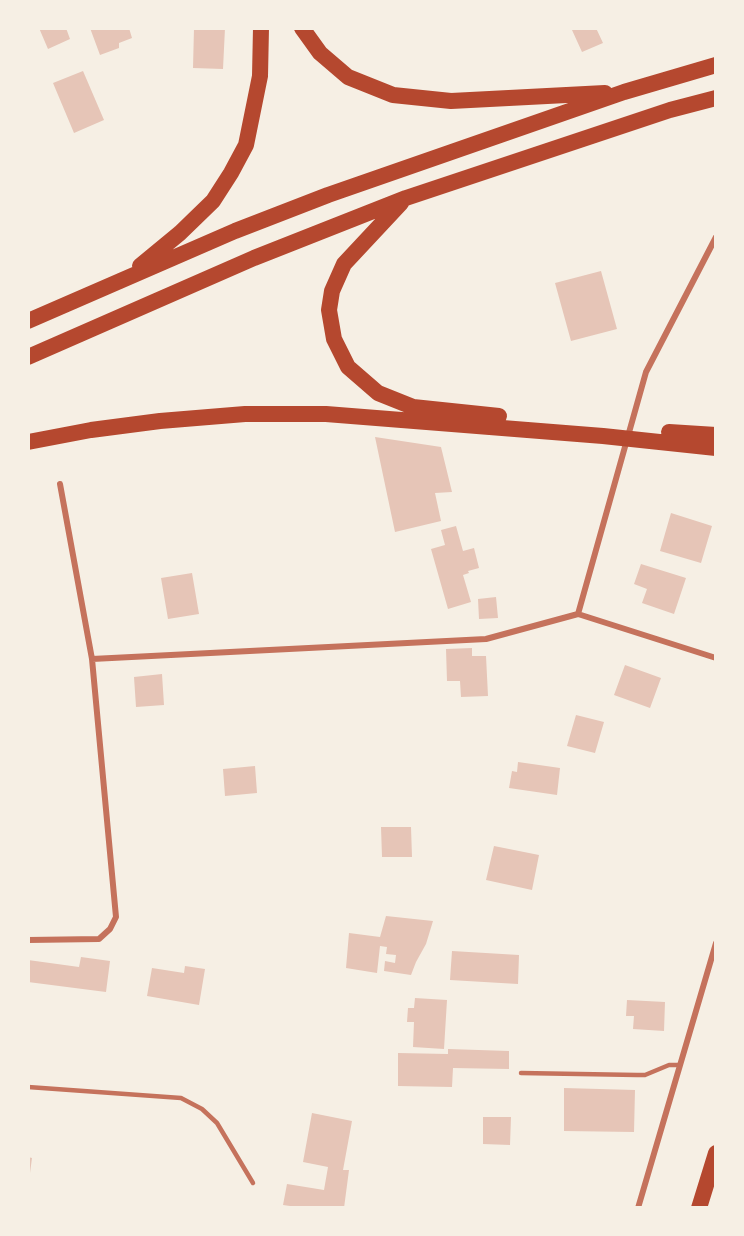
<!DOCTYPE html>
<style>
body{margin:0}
#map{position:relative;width:744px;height:1236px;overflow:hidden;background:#f6efe4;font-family:"PT Serif",serif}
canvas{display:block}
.frame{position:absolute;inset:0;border:30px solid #f6efe4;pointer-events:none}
</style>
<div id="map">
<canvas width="744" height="1236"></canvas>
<div class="frame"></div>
</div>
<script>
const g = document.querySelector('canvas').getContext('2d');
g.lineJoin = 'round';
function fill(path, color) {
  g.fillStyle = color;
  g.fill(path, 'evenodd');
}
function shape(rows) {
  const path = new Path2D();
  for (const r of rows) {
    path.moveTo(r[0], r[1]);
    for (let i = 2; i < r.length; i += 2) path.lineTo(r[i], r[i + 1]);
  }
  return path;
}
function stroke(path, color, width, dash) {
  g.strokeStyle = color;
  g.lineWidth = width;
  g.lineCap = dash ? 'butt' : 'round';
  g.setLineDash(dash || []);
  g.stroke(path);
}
const building = shape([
 [39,28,66,28,70,39,48,49],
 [90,28,129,28,132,38,119,43,119,48,100,55],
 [194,28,225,28,223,69,193,68],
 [575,28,596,28,603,43,582,52,572,30],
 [83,71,104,120,74,133,53,83],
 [601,271,617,329,571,341,555,283],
 [375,437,441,447,452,492,435,493,441,521,395,532],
 [671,513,712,526,701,563,660,551],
 [456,526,463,551,474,548,479,568,468,571,469,573,463,575,471,602,448,609,431,549,445,545,441,530],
 [641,564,686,578,674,614,642,603,647,589,634,584],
 [192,573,199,614,168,619,161,578],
 [496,597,498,618,479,619,478,599],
 [472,648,472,656,486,656,488,696,461,697,460,681,447,681,446,649],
 [625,665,661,678,650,708,614,695],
 [162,674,164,705,136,707,134,677],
 [576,715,604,722,595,753,567,746],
 [518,762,560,768,557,795,509,788,512,771,517,772],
 [255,766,257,793,225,796,223,769],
 [381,827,411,827,412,857,382,857],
 [494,846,539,855,532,890,486,880],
 [386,916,433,921,426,944,416,962,411,975,384,971,385,961,395,963,396,955,386,954,387,947,380,946,377,973,346,968,349,933,380,937],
 [452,951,519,955,518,984,450,980],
 [81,957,110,961,106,992,28,982,28,960,79,967],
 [185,966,205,969,199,1005,147,996,152,968,184,973],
 [415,998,447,1000,444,1049,413,1047,414,1022,407,1022,408,1008,414,1008],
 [627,1000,665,1002,664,1031,633,1029,634,1016,626,1016],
 [448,1049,509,1051,509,1069,453,1068,452,1087,398,1086,398,1053,448,1054],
 [564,1088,635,1090,634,1132,564,1131],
 [312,1113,352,1121,343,1170,349,1170,344,1208,290,1208,290,1206,283,1205,287,1184,324,1190,328,1167,303,1162],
 [483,1117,511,1117,510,1145,483,1144],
 [28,1157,32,1158,30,1173,28,1173]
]);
const service = shape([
 [521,1073,637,1075,645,1075,669,1065,678,1065],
 [28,1087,181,1098,202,1109,217,1123,253,1183]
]);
const minor = shape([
 [578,614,646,372,716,237],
 [92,659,486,639,578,614,716,658],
 [28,940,99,939,110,929,116,917,92,659,60,484],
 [638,1208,716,943]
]);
const trunk = shape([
 [302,28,320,53,348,77,393,95,451,101,605,93],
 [401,203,344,264,332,291,329,310,334,339,348,367,378,393,413,407,499,416],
 [140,266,180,233,213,201,231,173,246,145,260,76,261,28],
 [28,321,235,231,328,195,624,92,716,65],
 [28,357,254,258,406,198,670,110,716,98],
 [669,432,716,435],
 [28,442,91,430,160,421,245,414,326,414,603,436,716,448],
 [699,1208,716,1153]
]);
fill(building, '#e6c5b7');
stroke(service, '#c5725c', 4.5);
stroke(minor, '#c5725c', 6);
stroke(trunk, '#b5482f', 16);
</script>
